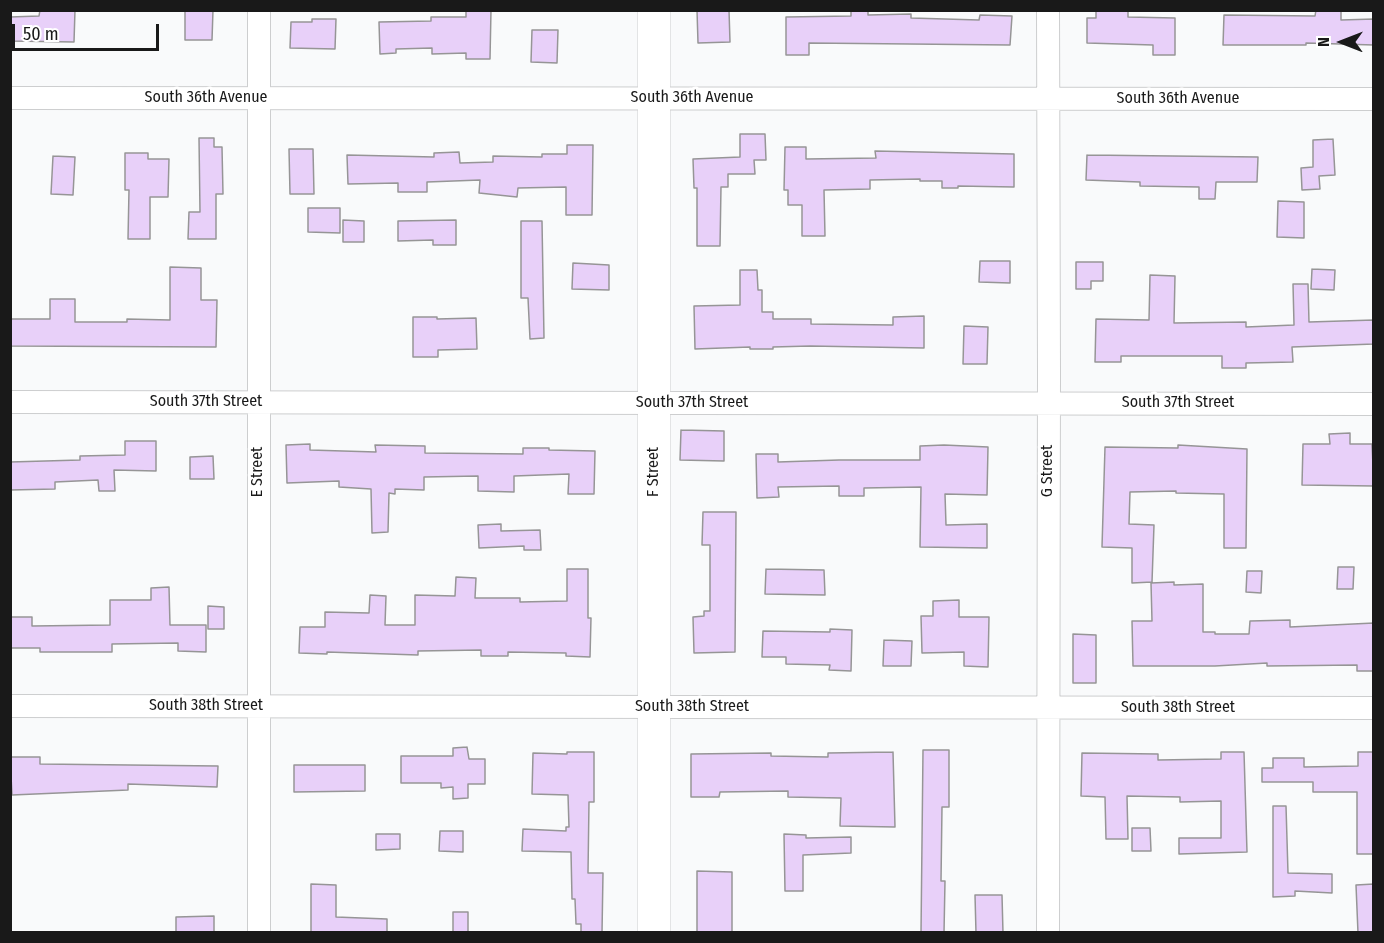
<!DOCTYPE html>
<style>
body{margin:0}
#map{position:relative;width:1384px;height:943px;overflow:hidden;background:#f9fafb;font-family:"Fira Sans Condensed",sans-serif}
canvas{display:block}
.frame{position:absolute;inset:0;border:12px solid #191919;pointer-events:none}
.north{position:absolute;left:1312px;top:12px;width:60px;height:60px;-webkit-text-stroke:4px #fff;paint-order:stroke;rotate:270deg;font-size:16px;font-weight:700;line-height:24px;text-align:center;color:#191919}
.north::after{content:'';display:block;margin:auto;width:21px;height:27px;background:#191919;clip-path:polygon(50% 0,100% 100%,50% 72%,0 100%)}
.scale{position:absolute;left:12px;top:24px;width:147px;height:27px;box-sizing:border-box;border:3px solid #191919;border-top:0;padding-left:8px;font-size:18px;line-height:21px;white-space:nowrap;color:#191919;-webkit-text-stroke:4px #fff;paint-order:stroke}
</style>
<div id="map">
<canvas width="1384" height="943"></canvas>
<div class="frame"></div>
<div class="north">N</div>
<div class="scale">50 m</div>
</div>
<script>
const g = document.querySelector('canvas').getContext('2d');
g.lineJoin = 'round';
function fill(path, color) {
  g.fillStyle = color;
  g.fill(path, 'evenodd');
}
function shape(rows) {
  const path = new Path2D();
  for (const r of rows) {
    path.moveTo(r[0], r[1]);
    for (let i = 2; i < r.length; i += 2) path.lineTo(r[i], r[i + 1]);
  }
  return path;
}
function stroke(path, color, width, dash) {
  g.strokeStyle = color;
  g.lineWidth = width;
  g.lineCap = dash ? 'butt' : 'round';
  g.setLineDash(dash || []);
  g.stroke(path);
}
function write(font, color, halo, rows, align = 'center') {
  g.font = font + ' "Fira Sans Condensed",sans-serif';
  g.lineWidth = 6;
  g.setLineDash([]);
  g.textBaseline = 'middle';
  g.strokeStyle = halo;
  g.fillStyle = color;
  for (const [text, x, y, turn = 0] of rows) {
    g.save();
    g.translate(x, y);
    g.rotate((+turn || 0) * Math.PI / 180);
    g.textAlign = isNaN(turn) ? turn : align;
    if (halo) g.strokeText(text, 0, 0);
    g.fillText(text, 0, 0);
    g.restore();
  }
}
const building = shape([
 [40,10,75,10,74,42,10,41,10,17,39,16,40,10],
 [185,10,213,10,212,40,185,40,185,10],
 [466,10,491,10,490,59,466,59,466,53,432,54,432,48,396,49,396,53,380,54,379,22,431,21,431,17,466,17,466,10],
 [697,10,729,10,730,42,698,43,697,10],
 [851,10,868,10,868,15,911,14,911,18,979,20,980,15,1012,16,1010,45,809,43,809,55,786,55,786,17,851,16,851,10],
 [1096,10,1128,10,1128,17,1175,18,1175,55,1153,55,1153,45,1087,43,1087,18,1096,18,1096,10],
 [1316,10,1341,10,1341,20,1374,19,1374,45,1306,43,1306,45,1223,45,1224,15,1315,16,1316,10],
 [312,19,336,19,335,49,290,48,291,22,312,22,312,19],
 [532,30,558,30,557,63,531,62,532,30],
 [740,134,765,134,766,160,754,160,755,174,728,174,728,187,721,187,720,246,697,246,697,188,694,188,693,159,740,157,740,134],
 [199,138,214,138,214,147,222,147,223,194,216,194,216,239,188,239,189,212,200,212,199,138],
 [1333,139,1335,175,1319,176,1320,189,1302,190,1301,168,1313,167,1313,140,1333,139],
 [567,145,593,145,592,215,566,215,566,187,518,188,517,197,479,193,480,180,427,182,427,192,398,192,398,183,348,184,347,155,434,157,434,153,459,152,460,163,493,162,493,156,542,157,542,154,567,154,567,145],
 [785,147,806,147,806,159,876,158,875,151,1014,154,1014,187,958,186,958,188,942,188,942,181,920,181,920,179,870,180,870,189,824,190,825,236,802,236,802,205,788,205,788,190,784,190,785,147],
 [289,149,313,149,314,194,290,194,289,149],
 [125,153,148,153,148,159,169,159,168,197,150,197,150,239,128,239,129,190,125,190,125,153],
 [1087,155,1258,157,1257,182,1216,182,1215,199,1199,199,1199,187,1140,186,1140,182,1086,180,1087,155],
 [53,156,75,157,73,195,51,194,53,156],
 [1278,201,1304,202,1304,238,1277,237,1278,201],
 [308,208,340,208,340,233,308,232,308,208],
 [343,220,364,221,364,242,343,242,343,220],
 [456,220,456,245,433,245,433,240,398,241,398,221,456,220],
 [521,221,542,221,544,338,530,339,528,298,521,298,521,221],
 [980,261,1010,261,1010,283,979,282,980,261],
 [1076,262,1103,262,1103,281,1091,281,1091,289,1076,289,1076,262],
 [573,263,609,265,609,290,572,289,573,263],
 [170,267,201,268,201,300,217,300,216,347,10,346,10,319,50,319,50,299,75,299,75,322,127,322,127,319,170,320,170,267],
 [1312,269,1335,270,1334,290,1311,289,1312,269],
 [740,270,757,270,758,290,762,290,762,312,773,312,773,319,811,319,811,324,893,325,893,317,924,316,924,348,810,346,773,347,773,349,750,349,750,347,695,349,694,306,740,305,740,270],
 [1150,275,1175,276,1174,323,1246,322,1246,327,1294,325,1293,284,1308,284,1309,322,1374,320,1374,344,1292,347,1293,362,1246,363,1246,368,1222,368,1222,356,1121,356,1121,362,1095,362,1096,319,1149,320,1150,275],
 [413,317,437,317,437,319,476,318,477,349,438,350,438,357,413,357,413,317],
 [964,326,988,327,987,364,963,364,964,326],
 [681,430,724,431,724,461,680,460,681,430],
 [1350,433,1350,444,1372,444,1374,486,1302,485,1303,444,1330,444,1329,434,1350,433],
 [125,441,156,441,156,471,114,470,115,491,99,491,98,480,55,482,55,489,10,490,10,462,80,460,80,456,125,455,125,441],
 [310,444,310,450,376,452,375,445,425,446,425,453,523,454,523,448,549,448,549,450,595,451,594,494,568,494,569,474,514,476,514,492,478,491,478,476,424,477,424,490,395,489,395,494,389,493,388,532,372,533,371,489,339,487,339,481,287,483,286,445,310,444],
 [944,445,988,447,987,495,945,494,946,525,987,524,987,548,920,547,921,487,864,488,864,496,839,496,839,486,778,487,779,497,757,498,756,454,778,454,778,462,839,460,920,460,920,446,944,445],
 [1178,445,1247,449,1246,548,1224,548,1224,494,1176,493,1176,491,1130,492,1129,524,1154,525,1152,582,1132,583,1132,548,1102,547,1105,447,1178,448,1178,445],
 [213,456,214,479,190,479,190,457,213,456],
 [703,512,736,512,735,652,694,653,693,617,704,616,704,611,710,611,710,545,702,545,703,512],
 [501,524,501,531,540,530,541,550,524,550,524,546,479,548,478,525,501,524],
 [1338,567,1354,567,1353,589,1337,589,1338,567],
 [567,569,588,569,588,618,591,618,590,657,566,656,566,653,508,652,508,656,481,656,481,650,418,651,418,655,327,652,327,654,299,653,300,627,325,627,325,612,369,613,370,595,386,596,385,625,415,625,415,595,455,596,456,577,476,578,475,598,520,598,520,602,567,601,567,569],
 [766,569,824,570,825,595,765,594,766,569],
 [1247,571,1262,571,1261,593,1246,592,1247,571],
 [1174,582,1174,585,1203,584,1203,632,1215,632,1215,634,1249,634,1250,621,1290,620,1290,627,1374,623,1374,671,1357,671,1357,665,1267,666,1267,663,1215,666,1133,666,1132,621,1152,621,1151,583,1174,582],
 [169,587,170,625,206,625,206,652,178,651,178,643,112,644,112,652,40,652,40,648,10,648,10,617,32,617,32,626,110,625,110,600,151,600,151,588,169,587],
 [959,600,959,617,989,617,988,667,964,666,964,652,922,653,921,616,933,616,933,601,959,600],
 [208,606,224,607,224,629,208,629,208,606],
 [830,629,852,630,851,671,829,670,830,665,786,664,786,657,762,657,763,631,830,632,830,629],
 [1073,634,1096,635,1096,683,1073,683,1073,634],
 [884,640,912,641,911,666,883,666,884,640],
 [467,747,469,759,485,759,485,784,468,784,468,798,453,799,453,787,441,788,441,783,401,783,401,756,453,756,453,748,467,747],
 [923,750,949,750,949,807,942,807,941,881,945,881,944,933,921,933,923,750],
 [567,752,594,752,594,802,589,802,588,873,603,873,602,933,581,933,581,924,576,924,575,899,572,899,571,852,522,851,523,829,566,831,566,827,569,827,568,795,532,794,533,753,567,754,567,752],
 [893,752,895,827,840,826,841,798,788,797,788,791,720,792,719,797,691,797,691,754,771,753,771,756,828,757,828,753,893,752],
 [1221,752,1244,752,1247,852,1179,854,1179,838,1221,838,1221,801,1180,802,1180,797,1127,796,1128,839,1106,839,1105,797,1081,796,1082,753,1158,754,1158,760,1221,759,1221,752],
 [1358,752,1374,752,1374,854,1357,854,1357,792,1313,792,1313,782,1262,782,1262,768,1273,768,1273,758,1304,758,1304,767,1358,766,1358,752],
 [10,757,40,757,40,764,218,766,217,787,128,784,128,790,12,795,10,757],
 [294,765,365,765,365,791,294,792,294,765],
 [1273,806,1286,806,1288,873,1332,874,1332,893,1295,891,1295,896,1273,897,1273,806],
 [1132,828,1150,828,1151,851,1132,851,1132,828],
 [440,831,463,831,463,852,439,851,440,831],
 [376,834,400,834,400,849,376,850,376,834],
 [784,834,806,835,806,838,851,837,851,853,803,855,803,891,785,891,784,834],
 [697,871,732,872,732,933,697,933,697,871],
 [311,884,336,885,336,917,387,919,387,933,311,933,311,884],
 [1374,884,1374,933,1358,933,1356,885,1374,884],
 [975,895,1002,895,1003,933,976,933,975,895],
 [453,912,468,912,468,933,453,933,453,912],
 [214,916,214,933,176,933,176,917,214,916]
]);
const minor = shape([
 [259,10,259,932],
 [1048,10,1049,374,1048,932],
 [10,98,1374,99],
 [10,402,1374,404],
 [10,706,1374,708]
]);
const secondary = shape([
 [654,10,654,932]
]);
const streetNames = [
 ["South 36th Avenue",206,98],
 ["South 36th Avenue",692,98],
 ["South 36th Avenue",1178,99],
 ["South 37th Street",206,402],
 ["South 37th Street",692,403],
 ["South 37th Street",1178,403],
 ["G Street",1048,471,-90],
 ["E Street",258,472,-90],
 ["F Street",654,472,-90],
 ["South 38th Street",206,706],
 ["South 38th Street",692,707],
 ["South 38th Street",1178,708]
];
fill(building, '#e8d0f9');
stroke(building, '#969596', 1.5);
stroke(minor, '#cdcecf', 24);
stroke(secondary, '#cdcecf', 33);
stroke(minor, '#fff', 22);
stroke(secondary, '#fff', 32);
write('16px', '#191919', '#fff', streetNames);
</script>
